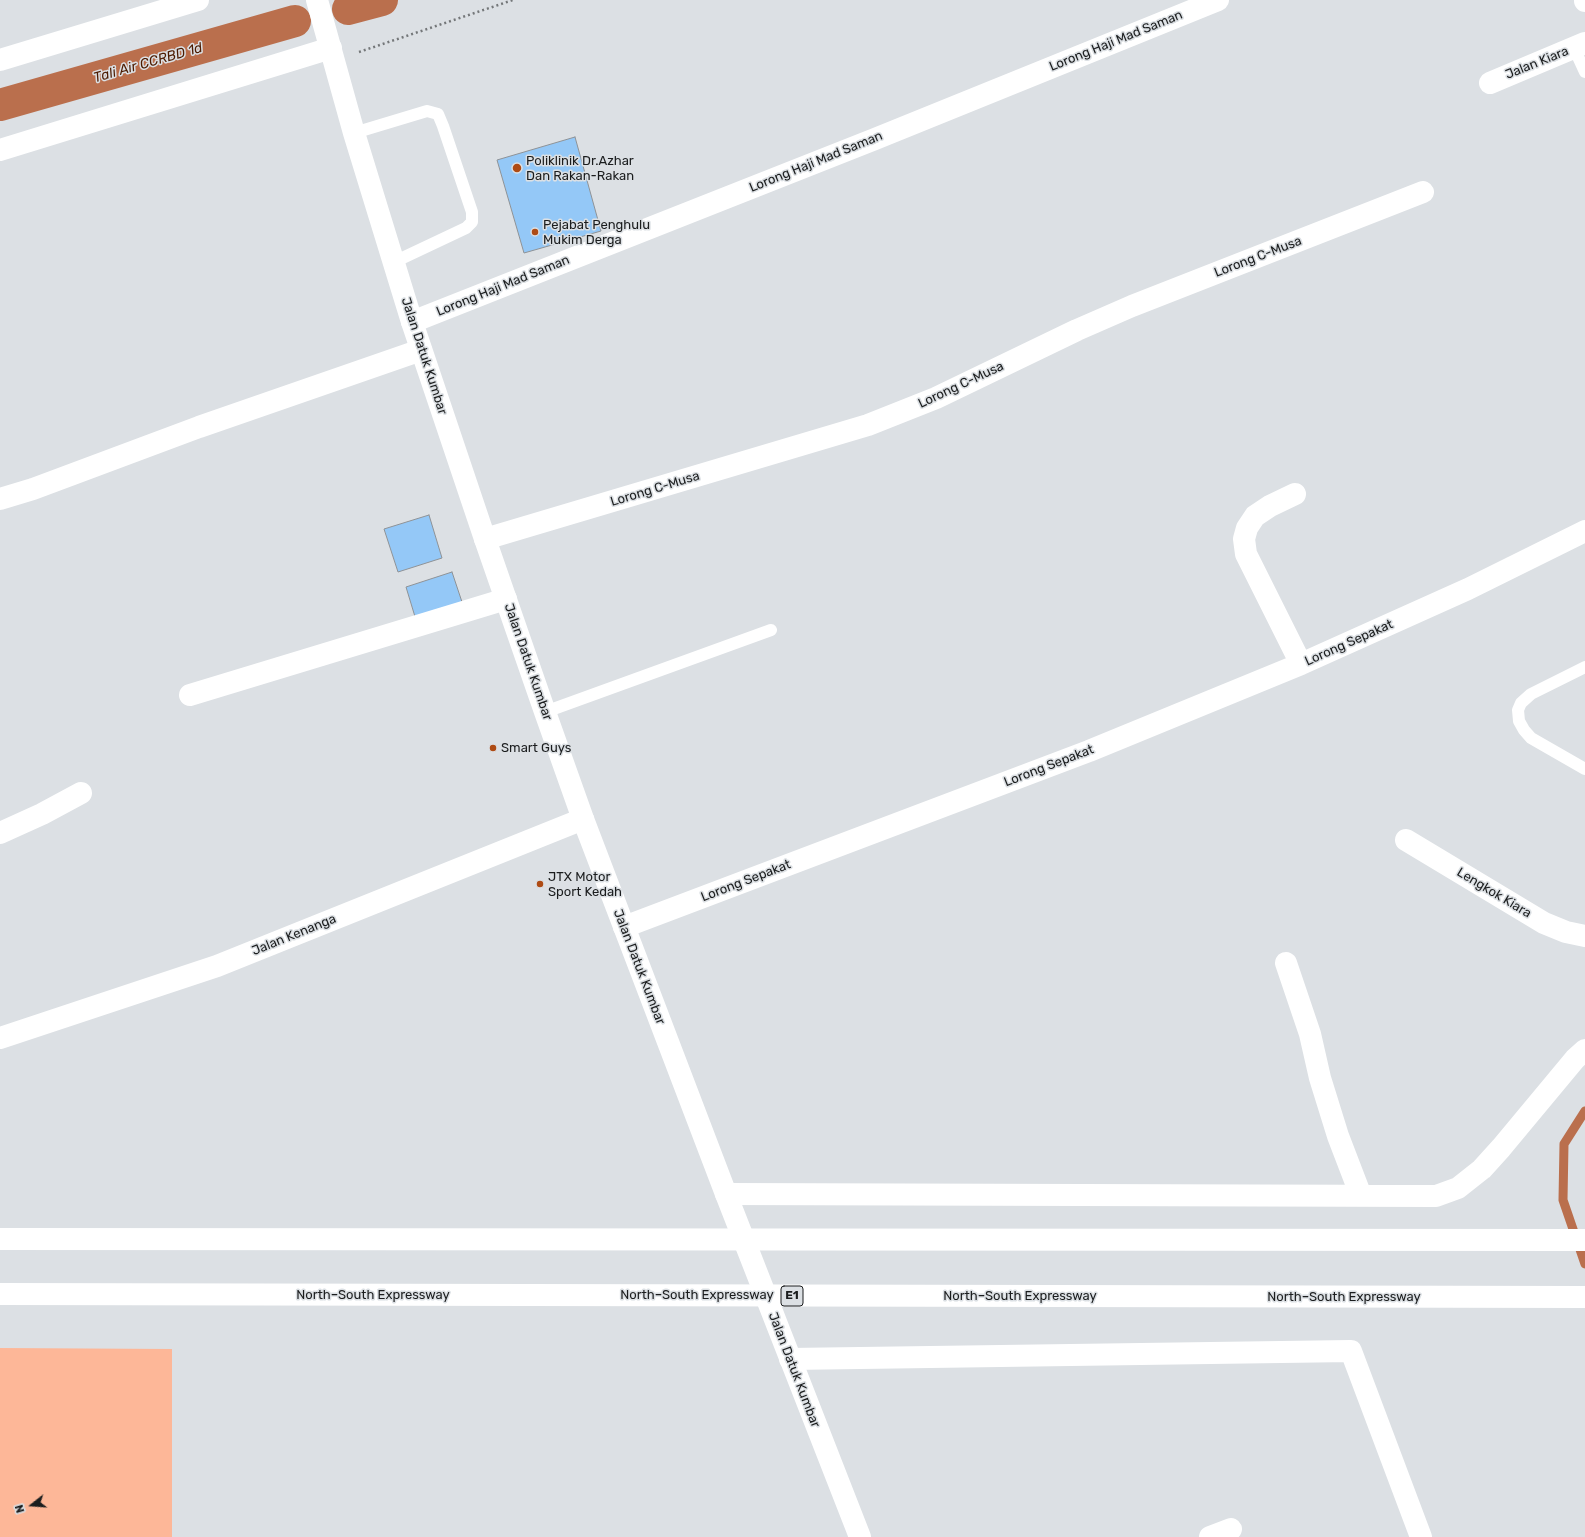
<!DOCTYPE html>
<meta charset="utf-8">
<style>
body{margin:0}
#map{position:relative;width:1585px;height:1537px;overflow:hidden;background:#dce0e4;font-family:Rubik,sans-serif}
canvas{display:block}
.north{position:absolute;left:12px;top:1485px;width:40px;height:40px;-webkit-text-stroke:3px #dce0e4;paint-order:stroke;rotate:253deg;font-size:11px;font-weight:700;line-height:16px;text-align:center;color:#1b1d1e}
.north::after{content:'';display:block;margin:auto;width:14px;height:18px;background:#1b1d1e;clip-path:polygon(50% 0,100% 100%,50% 72%,0 100%)}
</style>
<div id="map">
<canvas width="1585" height="1537"></canvas>
<div class="north">N</div>
</div>
<script>
const g = document.querySelector('canvas').getContext('2d');
g.lineJoin = 'round';
function fill(path, color) {
  g.fillStyle = color;
  g.fill(path, 'evenodd');
}
function shape(rows) {
  const path = new Path2D();
  for (const r of rows) {
    path.moveTo(r[0], r[1]);
    for (let i = 2; i < r.length; i += 2) path.lineTo(r[i], r[i + 1]);
  }
  return path;
}
function stroke(path, color, width, dash) {
  g.strokeStyle = color;
  g.lineWidth = width;
  g.lineCap = dash ? 'butt' : 'round';
  g.setLineDash(dash || []);
  g.stroke(path);
}
function write(font, color, halo, rows, align = 'center') {
  g.font = font + ' Rubik,sans-serif';
  g.lineWidth = 3;
  g.setLineDash([]);
  g.textBaseline = 'middle';
  g.strokeStyle = halo;
  g.fillStyle = color;
  for (const [text, x, y, turn = 0] of rows) {
    g.save();
    g.translate(x, y);
    g.rotate((+turn || 0) * Math.PI / 180);
    g.textAlign = isNaN(turn) ? turn : align;
    if (halo) g.strokeText(text, 0, 0);
    g.fillText(text, 0, 0);
    g.restore();
  }
}
const green = shape([
 [0,1348,172,1349,172,1537,0,1537]
]);
const stream = shape([
 [1585,1111,1564,1144,1563,1200,1585,1264]
]);
const canal = shape([
 [348,9,382,0],
 [0,105,295,21]
]);
const building = shape([
 [575,137,601,231,524,253,497,160,575,137],
 [429,515,442,558,398,572,384,529,429,515],
 [452,572,463,605,416,620,406,587,452,572]
]);
const path = shape([
 [359,52,513,0]
]);
const lane = shape([
 [1574,48,1585,72],
 [354,133,427,111,438,114,443,126,472,212,472,222,466,228,394,262],
 [1585,667,1531,694,1521,703,1518,710,1519,721,1524,730,1531,738,1585,769],
 [545,712,771,630]
]);
const street = shape([
 [1585,0,1585,1],
 [0,60,198,0],
 [1490,83,1585,43],
 [0,150,331,48],
 [412,322,875,139,1218,0],
 [1295,494,1270,506,1255,516,1247,528,1244,539,1246,554,1301,664],
 [0,499,33,489,199,427,421,350],
 [485,539,868,425,936,398,1077,330,1132,306,1423,192],
 [190,695,506,599],
 [0,833,42,814,81,793],
 [1406,840,1544,923,1566,932,1585,936],
 [624,927,1089,751,1301,664,1468,589,1585,531],
 [1286,963,1310,1034,1320,1078,1338,1136,1361,1196],
 [0,1038,217,966,583,819],
 [726,1194,1436,1196,1458,1188,1482,1169,1501,1148,1575,1059,1585,1050],
 [790,1359,1351,1351,1421,1537],
 [1210,1537,1231,1529]
]);
const secondary = shape([
 [317,0,354,133,412,322,485,539,545,712,583,819,726,1194,860,1537]
]);
const highway = shape([
 [0,1239,1585,1240],
 [0,1294,1585,1297]
]);
const markers = [
 [517,168,5,"#ae4b14"],
 [535,232,4,"#ae4b14"],
 [493,748,4,"#ae4b14"],
 [540,884,4,"#ae4b14"]
];
const shields = [
 [792,1296,22]
];
const shieldNames = [
 ["E1",792,1296]
];
const streetNames = [
 ["Lorong Haji Mad Saman",1116,41,-22],
 ["Jalan Kiara",1537,63,-22],
 ["Lorong Haji Mad Saman",816,162,-22],
 ["Lorong C-Musa",1258,257,-21],
 ["Lorong Haji Mad Saman",503,286,-22],
 ["Jalan Datuk Kumbar",424,356,72],
 ["Lorong C-Musa",961,385,-25],
 ["Lorong C-Musa",655,489,-17],
 ["Lorong Sepakat",1349,643,-24],
 ["Jalan Datuk Kumbar",528,662,71],
 ["Lorong Sepakat",1049,766,-21],
 ["Lorong Sepakat",746,881,-21],
 ["Lengkok Kiara",1494,893,31],
 ["Jalan Kenanga",294,935,-22],
 ["Jalan Datuk Kumbar",639,967,69],
 ["North–South Expressway",373,1295],
 ["North–South Expressway",697,1295],
 ["North–South Expressway",1020,1296],
 ["North–South Expressway",1344,1297],
 ["Jalan Datuk Kumbar",794,1370,69]
];
const poiNames = [
 ["Poliklinik Dr.Azhar",526,161],
 ["Dan Rakan-Rakan",526,176],
 ["Pejabat Penghulu",543,225],
 ["Mukim Derga",543,240],
 ["Smart Guys",501,748],
 ["JTX Motor",548,877],
 ["Sport Kedah",548,892]
];
const waterNames = [
 ["Tali Air CCRBD 1d",148,63,-16]
];
fill(green, '#fdb798');
stroke(stream, '#ba6f4d', 9);
stroke(canal, '#ba6f4d', 32);
fill(building, '#94c8f7');
stroke(building, '#8e9296', 1);
stroke(path, '#747779', 2.5, [2, 3]);
stroke(lane, '#fff', 12);
stroke(street, '#fff', 22);
stroke(secondary, '#fff', 22);
stroke(highway, '#fff', 22);
for (const [x, y, r, color] of markers) {
  const dot = new Path2D();
  dot.arc(x, y, r, 0, 2 * Math.PI);
  g.fillStyle = color;
  g.fill(dot);
  stroke(dot, '#dce0e4', 1.5);
}
for (const [x, y, w] of shields) {
  const box = new Path2D();
  box.roundRect(x - w / 2, y - 10, w, 20, 3);
  g.fillStyle = '#dce0e4';
  g.fill(box);
  stroke(box, '#1b1d1e', 1);
}
write('bold 12px', '#1b1d1e', null, shieldNames);
write('13px', '#1b1d1e', '#dce0e4', streetNames);
write('13px', '#1b1d1e', '#dce0e4', poiNames, 'left');
write('italic 14px', '#4c1b01', '#dce0e4', waterNames);
</script>
